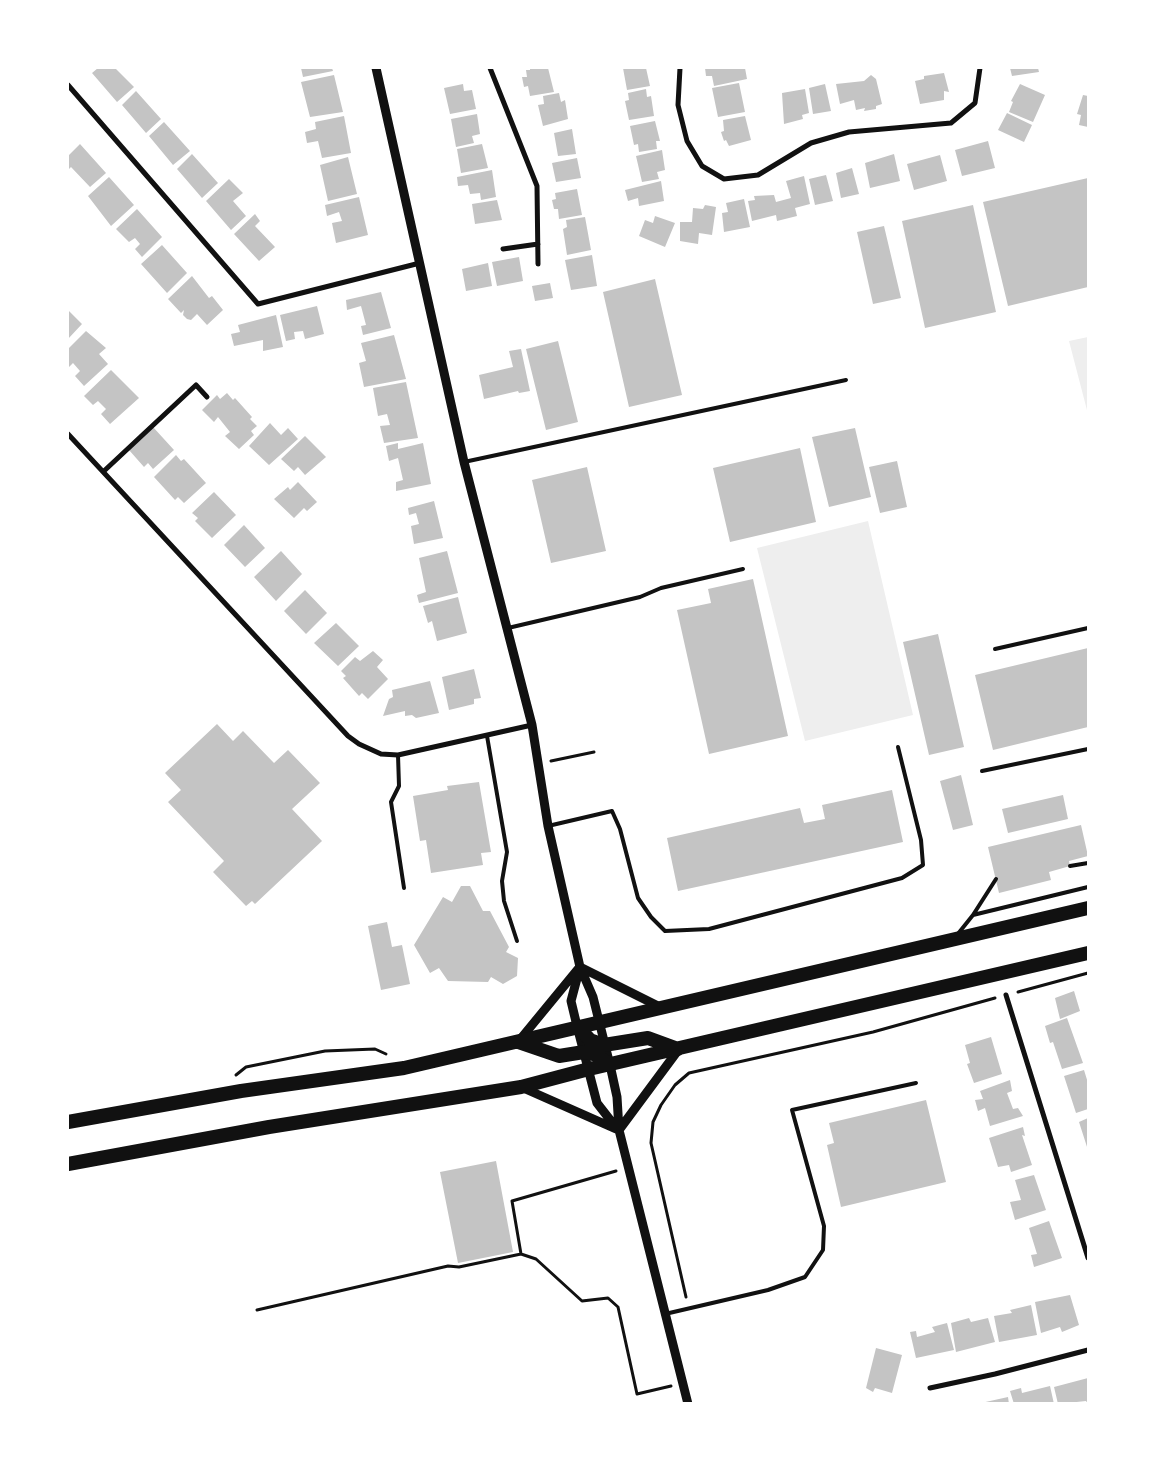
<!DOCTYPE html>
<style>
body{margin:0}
#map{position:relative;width:1156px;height:1471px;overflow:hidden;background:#fff;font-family:"Nunito Sans",sans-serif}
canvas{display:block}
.frame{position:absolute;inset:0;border:69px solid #fff;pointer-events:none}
</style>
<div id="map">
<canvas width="1156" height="1471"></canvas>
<div class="frame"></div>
</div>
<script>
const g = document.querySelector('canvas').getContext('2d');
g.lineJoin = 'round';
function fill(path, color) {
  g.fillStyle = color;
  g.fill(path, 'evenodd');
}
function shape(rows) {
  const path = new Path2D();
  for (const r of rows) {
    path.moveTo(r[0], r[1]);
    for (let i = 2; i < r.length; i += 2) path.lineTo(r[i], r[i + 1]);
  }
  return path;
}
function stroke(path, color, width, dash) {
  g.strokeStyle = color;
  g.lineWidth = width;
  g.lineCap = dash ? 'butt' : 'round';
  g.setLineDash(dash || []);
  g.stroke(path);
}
const green = shape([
 [1088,337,1088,414,1069,341],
 [868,521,913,715,805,741,757,548]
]);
const building = shape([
 [98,68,115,68,134,87,117,102,92,73],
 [301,68,332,68,333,71,303,77],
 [530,68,548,68,554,92,530,96,528,86,524,87,522,77,527,77,526,70,530,70],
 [623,68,646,68,650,86,627,90],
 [705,68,745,68,747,79,714,86,712,76,706,76],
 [1010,68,1038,68,1039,72,1012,76],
 [944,73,949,92,944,91,944,100,920,104,915,81,924,79,924,76],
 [334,75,343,112,310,117,301,82],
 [871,75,876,79,882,104,876,106,876,109,864,111,865,108,856,110,854,100,840,104,836,84,864,81],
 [739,83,745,112,718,117,712,88],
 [463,84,464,91,472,90,476,109,450,114,444,88],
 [825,84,831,111,813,114,809,88],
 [1020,84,1045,95,1033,122,1009,112,1013,102,1011,101],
 [646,89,647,97,651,96,654,116,629,120,625,101,629,100,628,93],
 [805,89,809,113,802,115,803,119,784,124,782,93],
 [136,91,161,119,146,133,122,105],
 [559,93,561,102,565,100,568,119,543,126,538,105,544,104,543,96],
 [1083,95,1088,96,1088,127,1079,125,1081,115,1077,114],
 [1007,113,1032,125,1024,142,998,130],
 [477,114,480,134,472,136,474,143,456,147,451,119],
 [344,116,351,153,322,158,318,141,307,143,305,132,316,129,315,122],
 [745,116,751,140,729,146,726,140,724,141,721,132,724,131,723,120],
 [655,121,660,141,656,141,657,149,639,152,638,144,634,145,630,126],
 [164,122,190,151,173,165,149,136],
 [572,129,576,154,558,156,554,133],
 [988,141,995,168,962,176,955,150],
 [80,144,106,173,90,187,71,167,68,170,68,156],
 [482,144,488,168,461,173,457,149],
 [662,150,665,170,657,172,659,179,642,182,636,156],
 [192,154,218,183,202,198,177,169],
 [894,154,900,181,870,188,865,163],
 [940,155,947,181,914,190,907,164],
 [348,157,357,194,328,201,320,165],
 [577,158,581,178,556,182,552,163],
 [852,168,859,194,841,198,836,173],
 [492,170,496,197,481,200,480,193,470,194,468,185,458,186,457,177],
 [826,175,833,201,815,205,809,179],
 [804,176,810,204,795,208,797,216,777,221,776,215,752,221,748,201,755,200,754,196,774,195,776,202,791,198,786,181],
 [109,177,134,205,111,226,88,196],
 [1088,178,1088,287,1008,306,983,202],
 [229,179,243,193,233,201,246,216,231,230,206,201],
 [661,181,664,201,639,206,638,198,628,201,625,190],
 [577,189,582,215,559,219,558,209,554,209,552,200,556,199,555,193],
 [359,197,368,235,336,243,332,223,342,221,339,212,327,216,325,205],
 [744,199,750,227,724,232,722,213,728,212,726,203],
 [497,200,502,220,475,224,472,204],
 [705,205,716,207,712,235,699,233,698,244,680,241,680,222,692,222,693,208,703,209],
 [973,205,996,312,925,328,902,221],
 [137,209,162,237,142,257,135,249,140,244,135,238,129,242,116,229],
 [255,214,260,221,255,226,275,247,259,261,234,234],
 [655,216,675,223,665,247,639,236,645,220,653,223],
 [585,217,591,250,567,255,563,229,567,227,566,220],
 [884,226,901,298,873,304,857,232],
 [162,245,187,273,167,293,141,264],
 [592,255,597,286,571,290,565,260],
 [519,257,523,281,497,286,492,262],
 [488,263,492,286,466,291,462,269],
 [192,276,209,298,212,296,223,310,207,325,197,314,191,320,187,319,183,315,184,310,181,313,168,299],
 [655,279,682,395,629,407,603,292],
 [550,283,553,298,535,301,532,286],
 [381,292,391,328,363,335,361,326,366,325,361,306,347,310,346,300],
 [317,306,324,334,305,339,303,331,294,332,295,339,286,341,280,315],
 [68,310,82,324,68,339],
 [276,315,283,347,263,351,263,340,234,346,231,334,240,332,238,325],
 [86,331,106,348,99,354,108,364,84,386,75,376,80,371,73,363,68,368,68,349],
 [394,335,406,379,364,387,359,363,366,361,361,343],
 [558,341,578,422,546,430,526,349],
 [521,349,530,391,519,393,518,391,484,399,479,375,513,367,509,351],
 [111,370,139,398,110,424,101,414,106,409,98,401,93,405,84,396],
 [406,382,418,438,384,443,380,426,390,425,387,414,378,416,373,388],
 [227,393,233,400,235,398,252,417,250,419,257,426,251,431,254,435,239,449,225,436,230,432,218,417,214,422,202,410,217,395,220,399],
 [270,423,281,435,288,428,298,439,269,465,249,446],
 [153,427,174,450,153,469,148,463,144,467,129,450],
 [855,428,871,497,829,507,812,437],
 [305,436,326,457,305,475,298,467,294,471,281,459],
 [398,443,398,449,423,443,431,484,396,491,396,482,403,480,398,458,389,461,386,446],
 [800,448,816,522,730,542,713,468],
 [176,455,181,461,184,459,206,483,184,503,178,497,175,500,154,477],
 [897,461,907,507,880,513,869,467],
 [587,467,606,551,551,563,532,480],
 [298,482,317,502,307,511,304,508,294,518,274,499,288,487,290,490],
 [214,492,236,515,212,538,195,521,198,518,192,513],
 [434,501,443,538,414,544,411,526,419,524,416,513,409,515,408,508],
 [244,525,265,548,245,567,224,545],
 [281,551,302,574,276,601,254,577],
 [447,551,458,593,419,603,417,595,426,592,419,558],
 [753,579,788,736,709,754,677,610,711,603,708,589],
 [305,590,327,613,306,634,284,611],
 [458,597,467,633,437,641,432,621,428,623,423,606],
 [336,623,359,646,338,666,314,643],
 [938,634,964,747,929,755,903,642],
 [1088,648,1088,727,993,750,975,675],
 [373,651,383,660,377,667,388,679,368,699,362,693,359,696,343,678,346,676,341,671,355,657,360,661],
 [474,669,481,698,474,699,474,704,449,710,442,677],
 [430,681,439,713,416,718,412,715,405,716,405,711,383,716,389,699,393,697,392,690],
 [217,724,233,741,243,731,274,763,288,750,320,783,292,809,322,841,255,904,252,901,246,906,213,872,224,861,168,802,181,790,165,773],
 [961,775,973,825,953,830,940,781],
 [479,782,491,852,481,853,483,865,431,873,426,840,420,841,413,796,448,790,447,786],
 [892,790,903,842,678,891,667,838,800,808,804,823,825,819,822,805],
 [1063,795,1068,819,1008,833,1002,809],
 [1081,825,1088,856,1069,861,1070,866,1049,872,1051,880,999,893,988,847],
 [461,886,470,886,483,911,490,911,509,947,506,952,518,958,517,976,503,984,491,977,488,982,448,981,439,968,430,973,414,945,443,897,452,902],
 [387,922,392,947,402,945,410,984,381,990,368,926],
 [1074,991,1080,1011,1060,1019,1055,998],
 [1067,1018,1083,1063,1062,1069,1053,1042,1050,1043,1045,1026],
 [991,1037,1002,1074,974,1083,967,1064,970,1063,965,1045],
 [1084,1070,1088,1083,1088,1109,1076,1113,1064,1076],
 [1010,1080,1012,1091,1007,1093,1013,1109,1018,1108,1023,1116,990,1126,985,1108,978,1111,975,1100,983,1099,980,1091],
 [926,1100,946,1182,841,1207,827,1145,834,1143,829,1123],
 [1088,1118,1088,1150,1079,1122],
 [1023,1127,1025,1136,1022,1135,1032,1165,1011,1172,1009,1165,998,1167,989,1138],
 [496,1161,513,1252,458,1263,440,1172],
 [1034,1175,1046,1210,1015,1220,1010,1202,1021,1200,1015,1180],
 [1049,1221,1062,1258,1034,1267,1031,1255,1037,1254,1029,1228],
 [1070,1295,1079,1325,1062,1332,1060,1327,1041,1333,1035,1302],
 [1031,1305,1037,1335,999,1342,994,1316,1012,1313,1010,1310],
 [969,1318,971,1322,988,1318,995,1342,956,1352,951,1323],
 [947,1323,954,1350,916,1358,910,1332,916,1331,917,1337,935,1332,932,1327],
 [876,1348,902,1355,892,1393,875,1388,873,1392,866,1388],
 [1088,1378,1088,1404,1086,1401,1058,1404,1054,1387],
 [1050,1386,1054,1404,1014,1404,1010,1391,1021,1388,1022,1393],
 [1008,1397,1009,1404,981,1404,981,1403]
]);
const path = shape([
 [551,761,594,752],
 [1018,992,1088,973],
 [236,1075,246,1067,325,1051,375,1049,386,1054],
 [521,1254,536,1259,582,1301,608,1298,618,1307,637,1394,671,1386],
 [686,1297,651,1143,653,1122,661,1105,675,1085,689,1073,873,1032,995,998],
 [257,1310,448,1266,459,1267,521,1254,512,1201,616,1171]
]);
const service = shape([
 [464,462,846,380],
 [508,628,640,597,661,588,743,569],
 [995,649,1088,628],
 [487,736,507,852,502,881,504,901,517,941],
 [398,755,399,786,391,802,404,888],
 [982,771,1088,749],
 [548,826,612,811,620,829,638,898,651,917,665,931,709,929,902,878,923,865,921,840,898,747],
 [1070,866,1088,863],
 [973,915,996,879],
 [957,935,973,915,1088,887],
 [665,1314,768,1290,805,1277,823,1250,824,1226,792,1110,916,1083]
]);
const minor = shape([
 [490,68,537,186,538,264],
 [680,68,678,105,687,141,702,166,724,179,758,175,811,143,849,132,951,123,975,103,980,68],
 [68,85,258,304,420,263],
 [503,249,538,244],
 [68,434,348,736,359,744,381,754,398,755,532,725],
 [104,471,196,385,207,397],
 [1006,995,1088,1258],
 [930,1388,995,1374,1088,1350]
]);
const tertiary = shape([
 [376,68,464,462,532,725,548,826,580,967,593,997,610,1065,617,1097,619,1130,688,1404],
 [580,967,571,1001,577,1026,597,1103,618,1130],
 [580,967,662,1008],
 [518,1042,578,969],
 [521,1087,616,1129],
 [619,1130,679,1049]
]);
const trunk = shape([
 [577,1026,590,1040,604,1045,648,1038,678,1049],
 [518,1042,559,1056,584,1052,597,1055,610,1065],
 [68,1122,241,1091,404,1068,1088,908],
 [68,1164,269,1127,521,1087,589,1069,1088,953]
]);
fill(green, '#eee');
fill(building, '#c4c4c4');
stroke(path, '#111', 3);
stroke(service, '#111', 4);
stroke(minor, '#111', 5);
stroke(tertiary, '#111', 9);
stroke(trunk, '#111', 14);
</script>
